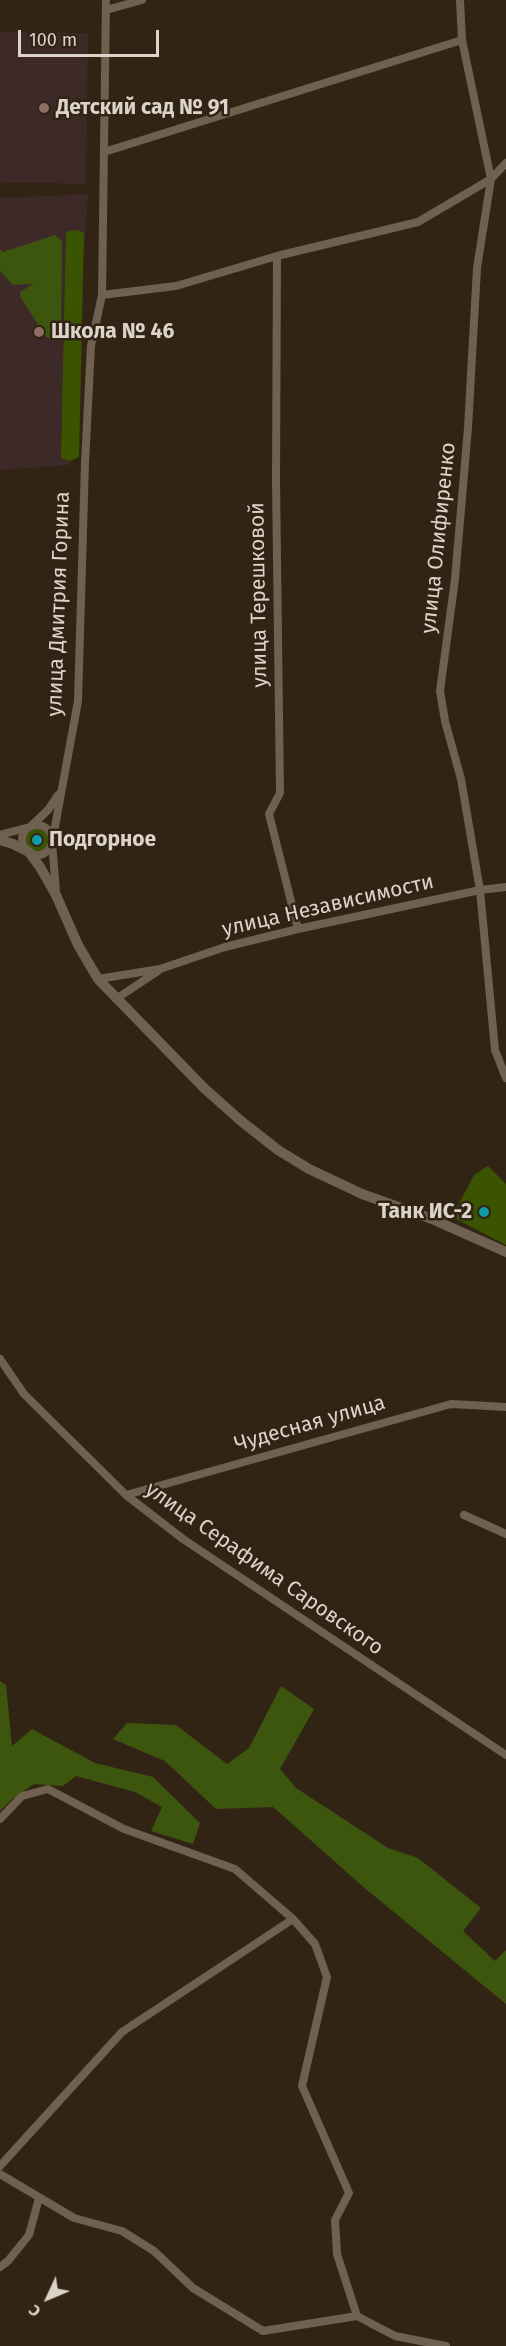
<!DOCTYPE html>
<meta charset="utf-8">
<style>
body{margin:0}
#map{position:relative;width:506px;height:2346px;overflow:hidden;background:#322415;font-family:"Fira Sans",sans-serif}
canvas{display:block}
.north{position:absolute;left:18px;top:2268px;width:60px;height:60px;-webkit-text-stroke:4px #322415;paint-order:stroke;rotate:226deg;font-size:16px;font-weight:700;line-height:24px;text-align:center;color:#dcd3ca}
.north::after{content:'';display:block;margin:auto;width:21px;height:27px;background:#dcd3ca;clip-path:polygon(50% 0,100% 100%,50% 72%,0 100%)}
.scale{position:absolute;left:18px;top:30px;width:141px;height:27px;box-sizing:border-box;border:3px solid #dcd3ca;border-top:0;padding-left:8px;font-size:18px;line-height:21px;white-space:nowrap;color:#dcd3ca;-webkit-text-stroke:4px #322415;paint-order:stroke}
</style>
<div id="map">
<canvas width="506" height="2346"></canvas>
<div class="north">С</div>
<div class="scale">100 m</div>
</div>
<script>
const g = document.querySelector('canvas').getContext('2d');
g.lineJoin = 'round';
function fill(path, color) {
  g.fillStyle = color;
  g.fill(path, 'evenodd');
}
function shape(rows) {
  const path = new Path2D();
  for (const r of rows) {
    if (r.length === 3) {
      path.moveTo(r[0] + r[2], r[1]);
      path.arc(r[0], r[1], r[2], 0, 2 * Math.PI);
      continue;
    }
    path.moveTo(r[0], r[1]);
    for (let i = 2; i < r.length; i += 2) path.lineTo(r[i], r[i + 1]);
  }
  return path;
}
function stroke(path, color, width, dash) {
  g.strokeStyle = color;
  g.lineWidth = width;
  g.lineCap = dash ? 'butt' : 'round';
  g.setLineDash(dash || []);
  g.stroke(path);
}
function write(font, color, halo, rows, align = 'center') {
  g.font = font + ' "Fira Sans",sans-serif';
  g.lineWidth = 5;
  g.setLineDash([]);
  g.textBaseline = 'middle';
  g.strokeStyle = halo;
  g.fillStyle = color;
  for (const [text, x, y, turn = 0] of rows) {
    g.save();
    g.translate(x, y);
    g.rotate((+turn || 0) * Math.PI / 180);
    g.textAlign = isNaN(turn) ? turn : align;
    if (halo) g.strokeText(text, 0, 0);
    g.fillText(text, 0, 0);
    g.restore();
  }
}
const education = shape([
 [0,32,88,33,86,184,0,182],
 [88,194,69,465,0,470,0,198]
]);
const green = shape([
 [74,230,84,232,79,457,70,461,61,458,66,232],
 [37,840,11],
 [488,1166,506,1184,506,1245,452,1217,474,1175]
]);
const forest = shape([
 [55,235,62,241,61,337,53,340,45,336,20,296,20,292,33,284,13,285,0,271,0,249,3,252],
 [0,1681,6,1685,12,1746,32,1729,95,1763,153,1777,200,1823,193,1844,151,1831,162,1807,135,1792,76,1776,63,1786,34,1784,11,1800,0,1811],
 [281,1686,314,1709,280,1769,296,1788,388,1848,418,1858,481,1908,463,1931,495,1961,506,1950,506,2004,367,1890,273,1807,216,1809,165,1761,113,1739,127,1723,176,1725,227,1764,249,1748]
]);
const minor = shape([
 [460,0,462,40,491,179,477,268,468,428,455,579,440,691,445,721,461,779,480,890,495,1050,506,1078],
 [106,10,142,0],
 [104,152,462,40],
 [277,256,276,480,280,793,269,814,298,929],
 [102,295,106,0],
 [37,840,15],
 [0,835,30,827,48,810,58,795],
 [56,891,52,843,78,701,85,463,91,346,102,295,176,286,277,256,418,222,491,179,506,163],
 [98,979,160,969,225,947,298,929,480,890,506,887],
 [116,999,158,971],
 [0,1359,24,1394,126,1495,183,1539,506,1755],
 [126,1495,451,1404,506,1407],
 [464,1515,506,1534],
 [0,1819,22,1796,48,1789,124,1829,235,1869,293,1919,315,1944,327,1977,302,2086,349,2193,335,2220,337,2254,357,2316],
 [0,2166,122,2032,293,1919],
 [0,2174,74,2218,122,2231,154,2251,193,2288,263,2331,357,2316,395,2336,446,2346],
 [0,2267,8,2261,29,2235,39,2198]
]);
const tertiary = shape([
 [0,840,13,844,29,852,40,867,56,895,78,945,98,979,204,1088,241,1121,278,1150,309,1169,362,1194,432,1219,506,1252]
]);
const markers = [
 [44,108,6,"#8d6e63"],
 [39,332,6,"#8d6e63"],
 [37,840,6,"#0f9aa8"],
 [484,1212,6,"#0f9aa8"]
];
const poiNames = [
 ["Детский сад № 91",56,108],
 ["Школа № 46",51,332],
 ["Подгорное",49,840],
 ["Танк ИС-2",472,1212,"right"]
];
const streetNames = [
 ["улица Олифиренко",439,538,-84],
 ["улица Терешковой",259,595,-91],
 ["улица Дмитрия Горина",59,604,-88],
 ["улица Независимости",328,906,-13],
 ["Чудесная улица",310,1424,-16],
 ["улица Серафима Саровского",264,1569,35]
];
fill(education, '#3d2928');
fill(green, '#3a5401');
fill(forest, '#3d560e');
stroke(minor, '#6f604f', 8);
stroke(tertiary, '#6f604f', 10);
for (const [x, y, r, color] of markers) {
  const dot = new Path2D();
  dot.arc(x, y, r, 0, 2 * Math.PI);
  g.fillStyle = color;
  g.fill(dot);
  stroke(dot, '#322415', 2);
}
write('bold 21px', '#dcd3ca', '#322415', poiNames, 'left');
write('21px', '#dcd3ca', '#322415', streetNames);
</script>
